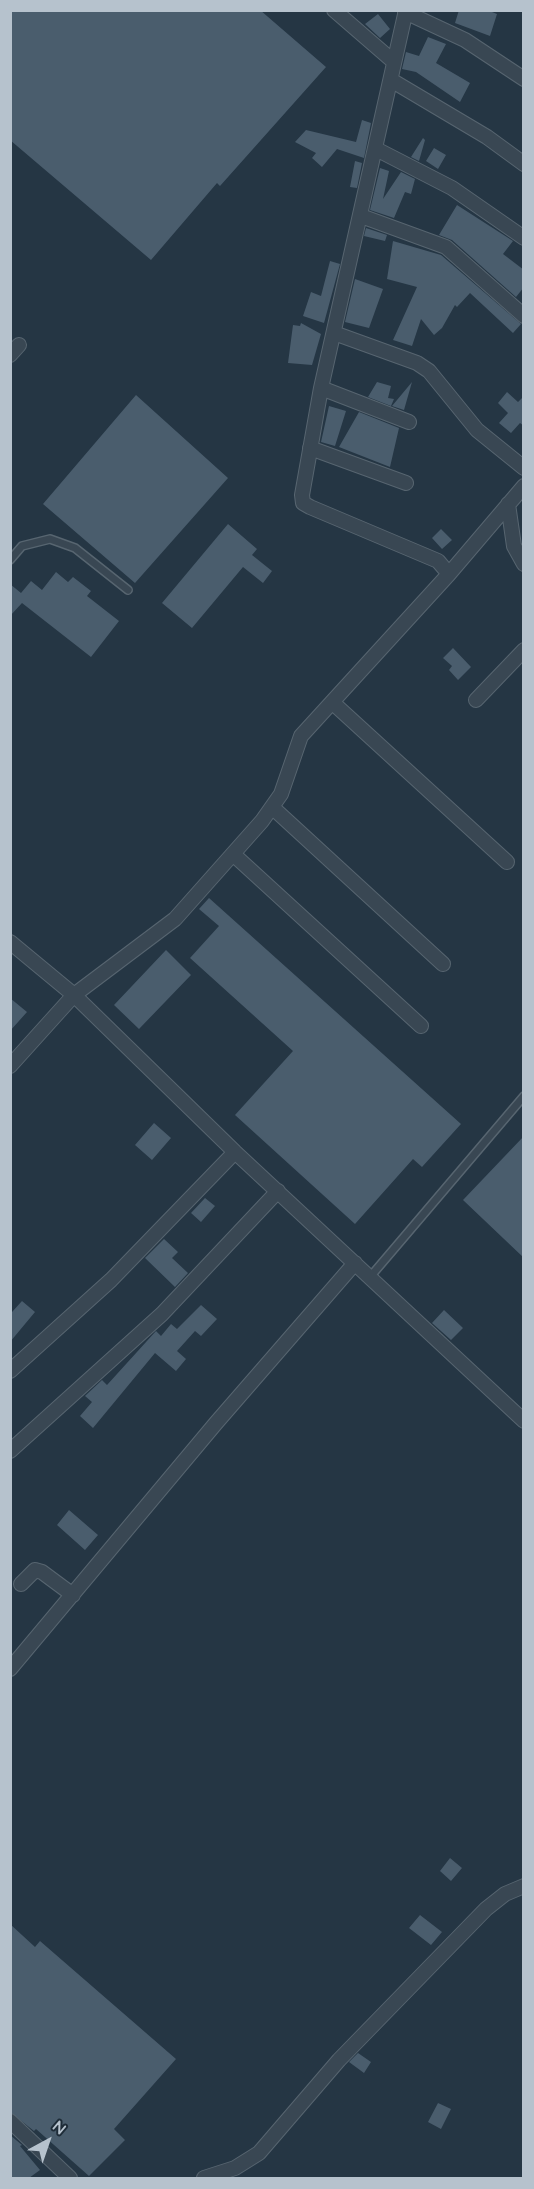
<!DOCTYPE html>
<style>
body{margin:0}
#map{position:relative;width:534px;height:2189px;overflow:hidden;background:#253644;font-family:Quicksand,sans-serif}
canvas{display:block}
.frame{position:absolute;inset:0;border:12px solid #b6c2cd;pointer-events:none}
.north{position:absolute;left:18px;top:2111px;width:60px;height:60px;-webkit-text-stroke:4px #1e2c38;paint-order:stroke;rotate:40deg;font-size:16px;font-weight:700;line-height:24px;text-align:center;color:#b6c2cd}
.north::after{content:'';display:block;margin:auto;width:21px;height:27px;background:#b6c2cd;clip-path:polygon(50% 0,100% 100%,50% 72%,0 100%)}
</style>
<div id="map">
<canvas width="534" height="2189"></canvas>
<div class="frame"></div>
<div class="north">N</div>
</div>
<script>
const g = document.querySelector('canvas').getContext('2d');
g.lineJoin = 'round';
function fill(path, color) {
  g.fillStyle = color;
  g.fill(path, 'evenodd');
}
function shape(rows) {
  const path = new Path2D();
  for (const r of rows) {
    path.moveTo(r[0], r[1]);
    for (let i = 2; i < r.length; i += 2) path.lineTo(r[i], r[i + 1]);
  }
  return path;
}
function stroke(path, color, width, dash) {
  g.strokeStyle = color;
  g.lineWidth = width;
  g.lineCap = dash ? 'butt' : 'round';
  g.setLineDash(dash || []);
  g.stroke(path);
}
const building = shape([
 [10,10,260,10,326,67,220,186,217,183,151,260,10,140],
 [459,10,487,10,497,14,490,36,455,23],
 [378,14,390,29,380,38,365,24],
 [428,37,446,44,436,63,470,83,460,102,416,72,402,69,406,52,419,56],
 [362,120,371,123,364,158,337,149,322,167,312,158,316,153,295,142,306,130,356,142],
 [423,138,425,140,419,161,411,157],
 [434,148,446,155,438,169,426,161],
 [355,161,362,163,357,188,350,187],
 [380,168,389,171,383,199,401,172,415,179,411,194,405,192,394,218,370,210],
 [457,205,513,241,503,254,524,270,524,287,516,297,452,240,439,235],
 [366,228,387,235,385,241,364,236],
 [393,241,441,255,521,324,513,333,470,293,457,307,455,305,442,328,434,335,421,319,412,346,393,340,417,287,387,279],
 [330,261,340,264,324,323,303,316,311,292,321,296],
 [355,279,383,289,369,328,345,322],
 [301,323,321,334,312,365,288,363,293,325,300,326],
 [377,382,391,386,388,398,394,399,391,406,368,397],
 [412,382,404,410,392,406],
 [507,392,518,402,524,396,524,426,520,423,511,433,499,423,508,413,498,403],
 [136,395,228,478,135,583,43,504],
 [329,406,346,411,335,446,321,442],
 [359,412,399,428,390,467,339,447],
 [228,524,257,549,252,555,272,571,263,583,243,567,192,628,162,603],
 [441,529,452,540,442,549,432,538],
 [56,572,68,582,73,577,91,591,87,596,119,621,91,657,22,603,10,616,10,584,21,593,31,581,42,590],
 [453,648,471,667,458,680,449,670,452,666,443,658],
 [209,898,461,1124,422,1167,413,1159,355,1224,235,1115,293,1051,190,958,219,926,199,909],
 [166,950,191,975,139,1029,114,1005],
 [10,998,27,1012,10,1031],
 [154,1123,171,1138,152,1160,135,1145],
 [524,1136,524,1258,463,1200],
 [205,1198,215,1206,201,1222,191,1213],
 [164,1239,178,1252,172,1258,188,1273,175,1287,145,1258],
 [22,1301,35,1312,10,1342,10,1310,12,1312],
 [201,1305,217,1319,201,1336,195,1331,177,1351,186,1359,176,1371,155,1353,93,1428,80,1416,92,1402,85,1396,102,1380,107,1385,156,1331,161,1336,171,1324,177,1329],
 [444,1310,463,1328,451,1340,432,1323],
 [69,1510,98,1535,85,1550,57,1525],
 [450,1858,462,1868,451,1881,440,1871],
 [420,1915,442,1932,431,1945,409,1928],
 [10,1924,35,1947,40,1941,176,2059,114,2129,125,2140,89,2176,36,2129,34,2131,10,2112],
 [358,2053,371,2062,364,2073,349,2062],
 [438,2103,451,2109,441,2129,428,2122],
 [10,2135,22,2145,20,2146,40,2170,29,2178,10,2178]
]);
const service = shape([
 [10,560,22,546,50,539,75,548,128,590],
 [370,1277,524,1096]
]);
const minor = shape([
 [334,10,394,62],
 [405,12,465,40,524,79],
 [391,80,487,137,524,164],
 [376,149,452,188,524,238],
 [361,216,446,247,524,316],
 [334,333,417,363,429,371,477,430,524,468],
 [10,355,19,345],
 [321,388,409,422],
 [310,448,406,483],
 [508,504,514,546,524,564],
 [449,574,524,486],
 [476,700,524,650],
 [332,702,507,862],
 [272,807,443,964],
 [233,854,421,1026],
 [10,942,74,995,235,1152,524,1421],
 [10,1066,74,995,175,919,262,821,281,794,301,736,449,574,438,561,310,507,303,503,302,495,321,388,406,10],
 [10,1371,111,1280,235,1152],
 [10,1451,162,1314,278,1191],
 [21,1584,35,1570,42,1572,73,1595],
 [10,1669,216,1423,355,1263],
 [10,2121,70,2178],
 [204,2178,235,2168,259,2153,339,2060,486,1909,505,1894,524,1886]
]);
fill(building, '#4a5d6d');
stroke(service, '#576570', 10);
stroke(minor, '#576570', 16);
stroke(service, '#394753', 7);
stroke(minor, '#394753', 14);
</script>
